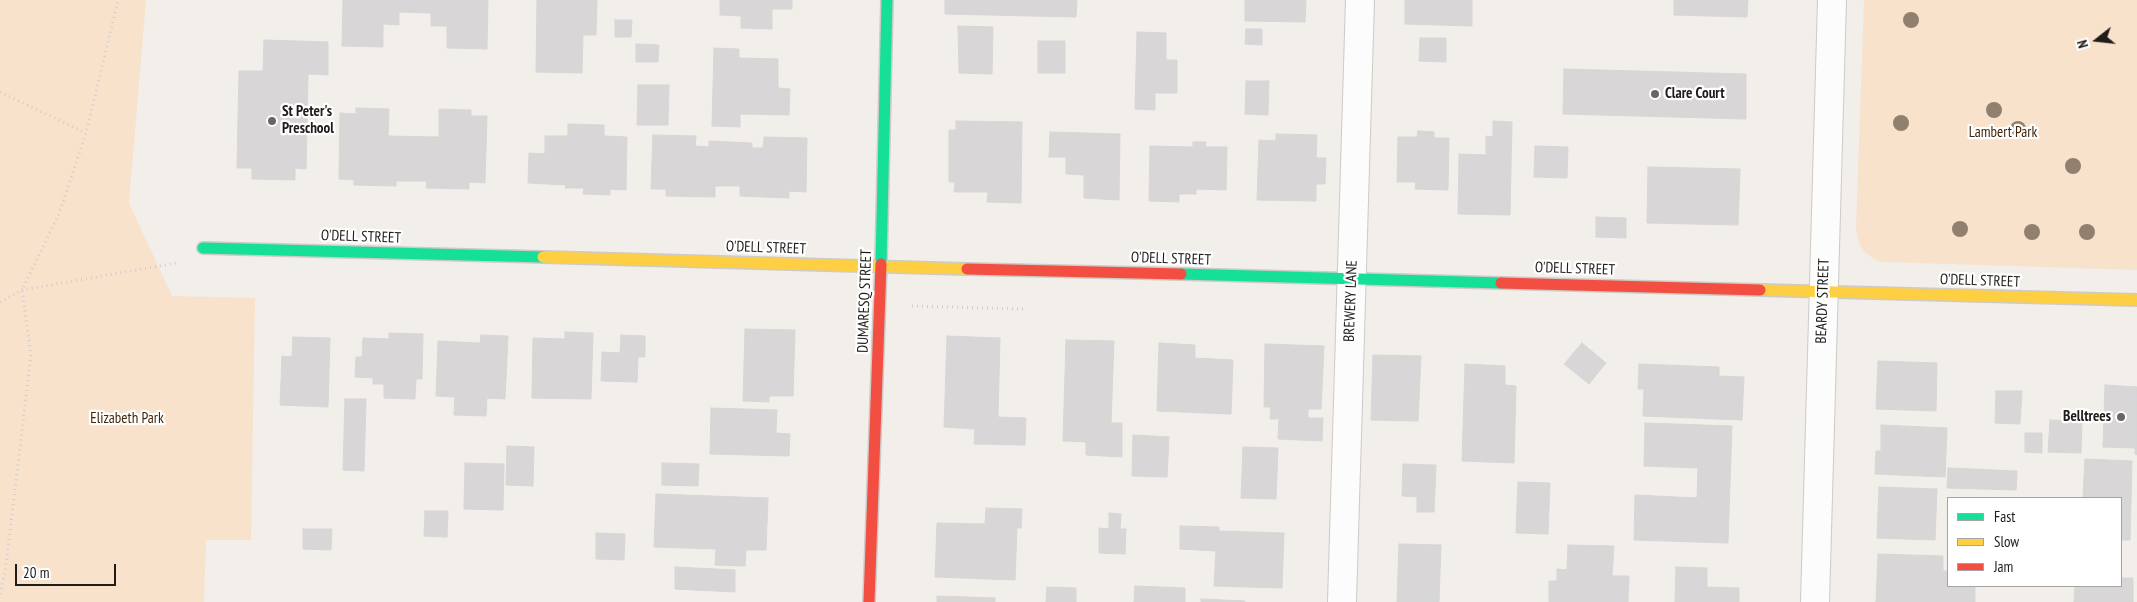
<!DOCTYPE html>
<style>
body{margin:0}
#map{position:relative;width:2137px;height:602px;overflow:hidden;background:#f2eeea;font-family:"PT Sans Narrow",sans-serif}
canvas{display:block}
.legend{position:absolute;left:1947px;top:497px;width:175px;height:90px;box-sizing:border-box;background:#fff;border:1px solid #a5a4a3;margin:0;padding:6px 9px;list-style:none;font-size:15px;color:#1f1c1a}
.legend li{display:flex;align-items:center;gap:10px;height:25px}
.legend b{width:25px;border:1px solid #a5a4a3}
.north{position:absolute;left:2072px;top:15px;width:50px;height:50px;-webkit-text-stroke:4px #fff;paint-order:stroke;rotate:254deg;font-size:14px;font-weight:700;line-height:20px;text-align:center;color:#1f1c1a}
.north::after{content:'';display:block;margin:auto;width:18px;height:22px;background:#1f1c1a;clip-path:polygon(50% 0,100% 100%,50% 72%,0 100%)}
.scale{position:absolute;left:15px;top:564px;width:101px;height:22px;box-sizing:border-box;border:2px solid #1f1c1a;border-top:0;padding-left:6px;font-size:15px;line-height:18px;white-space:nowrap;color:#1f1c1a;-webkit-text-stroke:4px #fff;paint-order:stroke}
</style>
<div id="map">
<canvas width="2137" height="602"></canvas>
<ul class="legend">
<li><b style="height:6px;background:#16e098"></b>Fast</li>
<li><b style="height:6px;background:#ffcf43"></b>Slow</li>
<li><b style="height:6px;background:#f24e42"></b>Jam</li>
</ul>
<div class="north">N</div>
<div class="scale">20 m</div>
</div>
<script>
const g = document.querySelector('canvas').getContext('2d');
g.lineJoin = 'round';
function fill(path, color) {
  g.fillStyle = color;
  g.fill(path, 'evenodd');
}
function shape(rows) {
  const path = new Path2D();
  for (const r of rows) {
    path.moveTo(r[0], r[1]);
    for (let i = 2; i < r.length; i += 2) path.lineTo(r[i], r[i + 1]);
  }
  return path;
}
function stroke(path, color, width, dash) {
  g.strokeStyle = color;
  g.lineWidth = width;
  g.lineCap = dash ? 'butt' : 'round';
  g.setLineDash(dash || []);
  g.stroke(path);
}
function write(font, color, halo, rows, align = 'center') {
  g.font = font + ' "PT Sans Narrow",sans-serif';
  g.lineWidth = 4.5;
  g.setLineDash([]);
  g.textBaseline = 'middle';
  g.strokeStyle = halo;
  g.fillStyle = color;
  for (const [text, x, y, turn = 0] of rows) {
    g.save();
    g.translate(x, y);
    g.rotate((+turn || 0) * Math.PI / 180);
    g.textAlign = isNaN(turn) ? turn : align;
    if (halo) g.strokeText(text, 0, 0);
    g.fillText(text, 0, 0);
    g.restore();
  }
}
const green = shape([
 [0,0,146,0,129,203,172,296,255,298,251,540,206,540,204,602,0,602],
 [1864,0,2137,0,2137,270,1885,262,1877,261,1863,251,1858,240,1856,228]
]);
const building = shape([
 [343,0,488,0,487,49,447,48,447,26,431,26,431,13,399,12,399,25,383,24,383,47,342,46,343,0],
 [537,0,597,0,596,35,583,35,582,73,536,72,537,0],
 [720,0,792,0,792,9,772,9,772,29,741,28,741,16,720,15,720,0],
 [945,0,1077,0,1076,17,945,14,945,0],
 [1245,0,1306,0,1305,22,1245,21,1245,0],
 [1405,0,1472,0,1472,26,1405,24,1405,0],
 [1674,0,1748,0,1747,17,1674,15,1674,0],
 [615,20,632,20,631,37,615,37,615,20],
 [958,26,993,27,992,74,959,73,958,26],
 [1246,29,1262,29,1262,45,1245,44,1246,29],
 [1137,32,1166,33,1166,60,1177,60,1177,93,1155,93,1155,110,1135,109,1137,32],
 [1420,38,1446,38,1446,62,1419,61,1420,38],
 [264,40,328,42,328,75,308,74,306,169,295,168,295,180,252,179,252,168,237,168,239,71,263,71,264,40],
 [1038,41,1065,41,1065,73,1038,73,1038,41],
 [636,44,659,45,658,62,636,62,636,44],
 [714,48,739,49,739,58,778,59,778,88,790,89,789,115,740,114,740,127,712,126,714,48],
 [1564,69,1746,74,1746,119,1563,114,1564,69],
 [1246,81,1269,81,1268,115,1245,114,1246,81],
 [638,85,669,85,668,125,637,125,638,85],
 [356,108,389,109,388,136,439,137,439,109,471,110,471,116,487,116,485,183,469,182,469,189,426,188,427,181,396,181,396,186,354,185,354,180,339,179,340,113,356,114,356,108],
 [956,121,1022,122,1021,203,987,202,988,192,954,192,955,182,949,182,949,130,956,130,956,121],
 [1493,121,1512,122,1510,215,1458,214,1459,154,1486,155,1486,136,1493,137,1493,121],
 [568,124,604,125,604,136,627,137,626,190,610,189,610,195,583,194,584,188,565,188,566,185,528,183,529,153,545,154,545,136,566,136,568,135,568,124],
 [1418,131,1434,132,1434,138,1449,138,1448,190,1415,189,1416,182,1397,182,1398,137,1417,137,1418,131],
 [1050,132,1120,134,1119,200,1084,198,1084,175,1066,174,1066,157,1049,157,1050,132],
 [1276,134,1317,135,1316,158,1326,158,1325,184,1316,184,1316,201,1257,200,1259,140,1276,141,1276,134],
 [653,135,696,136,695,146,709,147,709,141,752,143,752,148,763,148,764,137,807,138,806,192,789,191,789,198,740,196,740,186,715,186,715,197,666,196,666,189,651,189,653,135],
 [1193,142,1206,142,1205,147,1227,147,1226,190,1196,189,1196,194,1179,194,1179,202,1149,201,1150,146,1193,147,1193,142],
 [1535,146,1568,147,1567,178,1534,177,1535,146],
 [1648,167,1740,169,1738,225,1647,223,1648,167],
 [1596,217,1626,218,1626,238,1596,237,1596,217],
 [745,329,795,330,793,396,769,396,769,402,743,401,745,329],
 [565,332,593,333,591,399,532,398,533,338,565,339,565,332],
 [389,333,423,334,422,379,416,379,415,399,384,398,384,384,373,384,373,378,355,377,356,357,362,357,363,338,389,339,389,333],
 [481,335,508,336,505,399,487,398,486,416,454,415,455,397,436,396,438,341,480,343,481,335],
 [621,335,645,336,645,357,638,357,637,382,601,381,602,352,620,353,621,335],
 [947,336,1000,338,998,417,1026,418,1025,445,974,444,975,429,944,427,947,336],
 [293,337,330,338,328,407,280,405,282,356,292,357,293,337],
 [1066,340,1114,341,1111,423,1122,423,1122,457,1086,455,1086,442,1063,441,1066,340],
 [1159,343,1195,345,1195,358,1233,360,1231,414,1157,411,1159,343],
 [1582,343,1606,363,1589,384,1564,364,1582,343],
 [1265,344,1324,346,1321,409,1308,409,1308,418,1323,418,1322,441,1278,439,1279,419,1270,419,1271,407,1264,407,1265,344],
 [1373,355,1421,356,1418,421,1371,420,1373,355],
 [1878,361,1937,363,1936,411,1876,409,1878,361],
 [1465,364,1505,366,1505,385,1516,386,1514,463,1462,461,1465,364],
 [1639,364,1719,367,1719,376,1744,377,1742,420,1643,416,1644,389,1638,389,1639,364],
 [2105,385,2137,387,2137,455,2135,454,2135,448,2103,447,2105,385],
 [1996,391,2022,391,2020,424,1995,423,1996,391],
 [345,399,366,399,364,471,343,470,345,399],
 [711,408,777,410,776,433,790,434,789,456,710,454,711,408],
 [2050,420,2082,421,2081,453,2048,452,2050,420],
 [1645,423,1732,426,1728,543,1634,540,1635,495,1697,498,1698,468,1644,466,1645,423],
 [1881,425,1947,428,1945,477,1875,474,1876,451,1881,451,1881,425],
 [2025,433,2042,433,2042,453,2025,452,2025,433],
 [1133,435,1169,437,1167,477,1132,476,1133,435],
 [507,446,534,447,533,486,506,485,507,446],
 [1243,447,1278,448,1276,499,1241,498,1243,447],
 [2085,459,2132,461,2130,540,2121,540,2121,498,2083,498,2085,459],
 [465,463,504,464,503,510,464,509,465,463],
 [662,463,699,464,698,486,662,485,662,463],
 [1403,464,1436,465,1434,512,1417,512,1417,497,1402,496,1403,464],
 [1948,468,2017,471,2016,490,1947,488,1948,468],
 [1518,482,1550,483,1548,534,1516,533,1518,482],
 [1879,487,1937,489,1935,540,1877,538,1879,487],
 [656,494,768,498,766,550,746,550,745,566,715,565,716,549,654,547,656,494],
 [986,508,1022,509,1021,528,1017,528,1015,580,935,577,937,523,985,524,986,508],
 [425,511,448,511,447,537,424,536,425,511],
 [1109,513,1121,514,1120,529,1126,529,1125,554,1099,553,1099,528,1109,529,1109,513],
 [1180,526,1219,527,1219,531,1284,533,1282,588,1214,586,1216,551,1180,549,1180,526],
 [303,529,332,529,331,550,303,549,303,529],
 [596,533,625,534,624,560,596,559,596,533],
 [1399,544,1441,545,1439,602,1397,602,1399,544],
 [1568,545,1614,546,1612,576,1629,576,1628,602,1549,602,1549,581,1557,581,1557,569,1567,570,1568,545],
 [1878,554,1943,556,1943,571,1948,571,1948,586,1975,586,1975,602,1876,602,1878,554],
 [675,567,735,570,735,592,675,589,675,567],
 [1676,567,1707,568,1707,587,1739,588,1739,602,1675,602,1676,567],
 [2121,578,2133,578,2133,602,2074,602,2075,586,2121,586,2121,578],
 [1135,586,1185,588,1185,602,1134,602,1135,586],
 [1047,587,1076,588,1076,602,1046,602,1047,587],
 [937,596,995,598,995,602,937,602,937,596],
 [1201,599,1245,601,1245,602,1201,602,1201,599]
]);
const path = shape([
 [0,92,86,133],
 [0,302,22,290,176,263],
 [912,306,1023,309],
 [0,594,5,573,31,355,22,290,59,214,86,133,118,0]
]);
const street = shape([
 [1342,602,1360,0],
 [1815,602,1832,0]
]);
const fast = shape([
 [203,248,543,257],
 [881,264,887,0],
 [1181,274,1501,283]
]);
const slow = shape([
 [543,257,967,269],
 [1760,290,2137,300]
]);
const jam = shape([
 [967,269,1181,274],
 [1501,283,1760,290],
 [869,602,881,264]
]);
const trees = [
 [1911,20],
 [1994,110],
 [1901,123],
 [2018,129],
 [2073,166],
 [1960,229],
 [2032,232],
 [2087,232]
];
const markers = [
 [1655,94,5,"#696663"],
 [272,121,5,"#696663"],
 [2121,417,5,"#696663"]
];
const poiNames = [
 ["Clare Court",1665,94],
 ["St Peter's",282,112],
 ["Preschool",282,129],
 ["Belltrees",2111,417,"right"]
];
const parkNames = [
 ["Lambert Park",2003,133],
 ["Elizabeth Park",127,419]
];
const streetNames = [
 ["O'DELL STREET",361,237,2],
 ["O'DELL STREET",766,248,2],
 ["O'DELL STREET",1171,259,2],
 ["O'DELL STREET",1575,269,2],
 ["O'DELL STREET",1980,281,2],
 ["DUMARESQ STREET",865,301,-88],
 ["BREWERY LANE",1351,301,-88],
 ["BEARDY STREET",1823,301,-88]
];
fill(green, '#f8e2cc');
fill(building, '#d8d6d6');
stroke(building, '#d7d6d6', 1);
stroke(street, '#cdcac7', 30);
stroke(fast, '#cdcac7', 14);
stroke(slow, '#cdcac7', 14);
stroke(jam, '#cdcac7', 14);
stroke(path, '#cfcdcd', 3, [1, 4]);
stroke(street, '#fdfcfc', 28);
stroke(fast, '#16e098', 11);
stroke(slow, '#ffcf43', 11);
stroke(jam, '#f24e42', 11);
g.fillStyle = '#90806d';
for (const [x, y] of trees) {
  g.beginPath();
  g.arc(x, y, 8, 0, 2 * Math.PI);
  g.fill();
}
for (const [x, y, r, color] of markers) {
  const dot = new Path2D();
  dot.arc(x, y, r, 0, 2 * Math.PI);
  g.fillStyle = color;
  g.fill(dot);
  stroke(dot, '#fff', 2);
}
write('bold 15px', '#1f1c1a', '#fff', poiNames, 'left');
write('15px', '#402607', '#fff', parkNames);
write('15px', '#1f1c1a', '#fff', streetNames);
</script>
